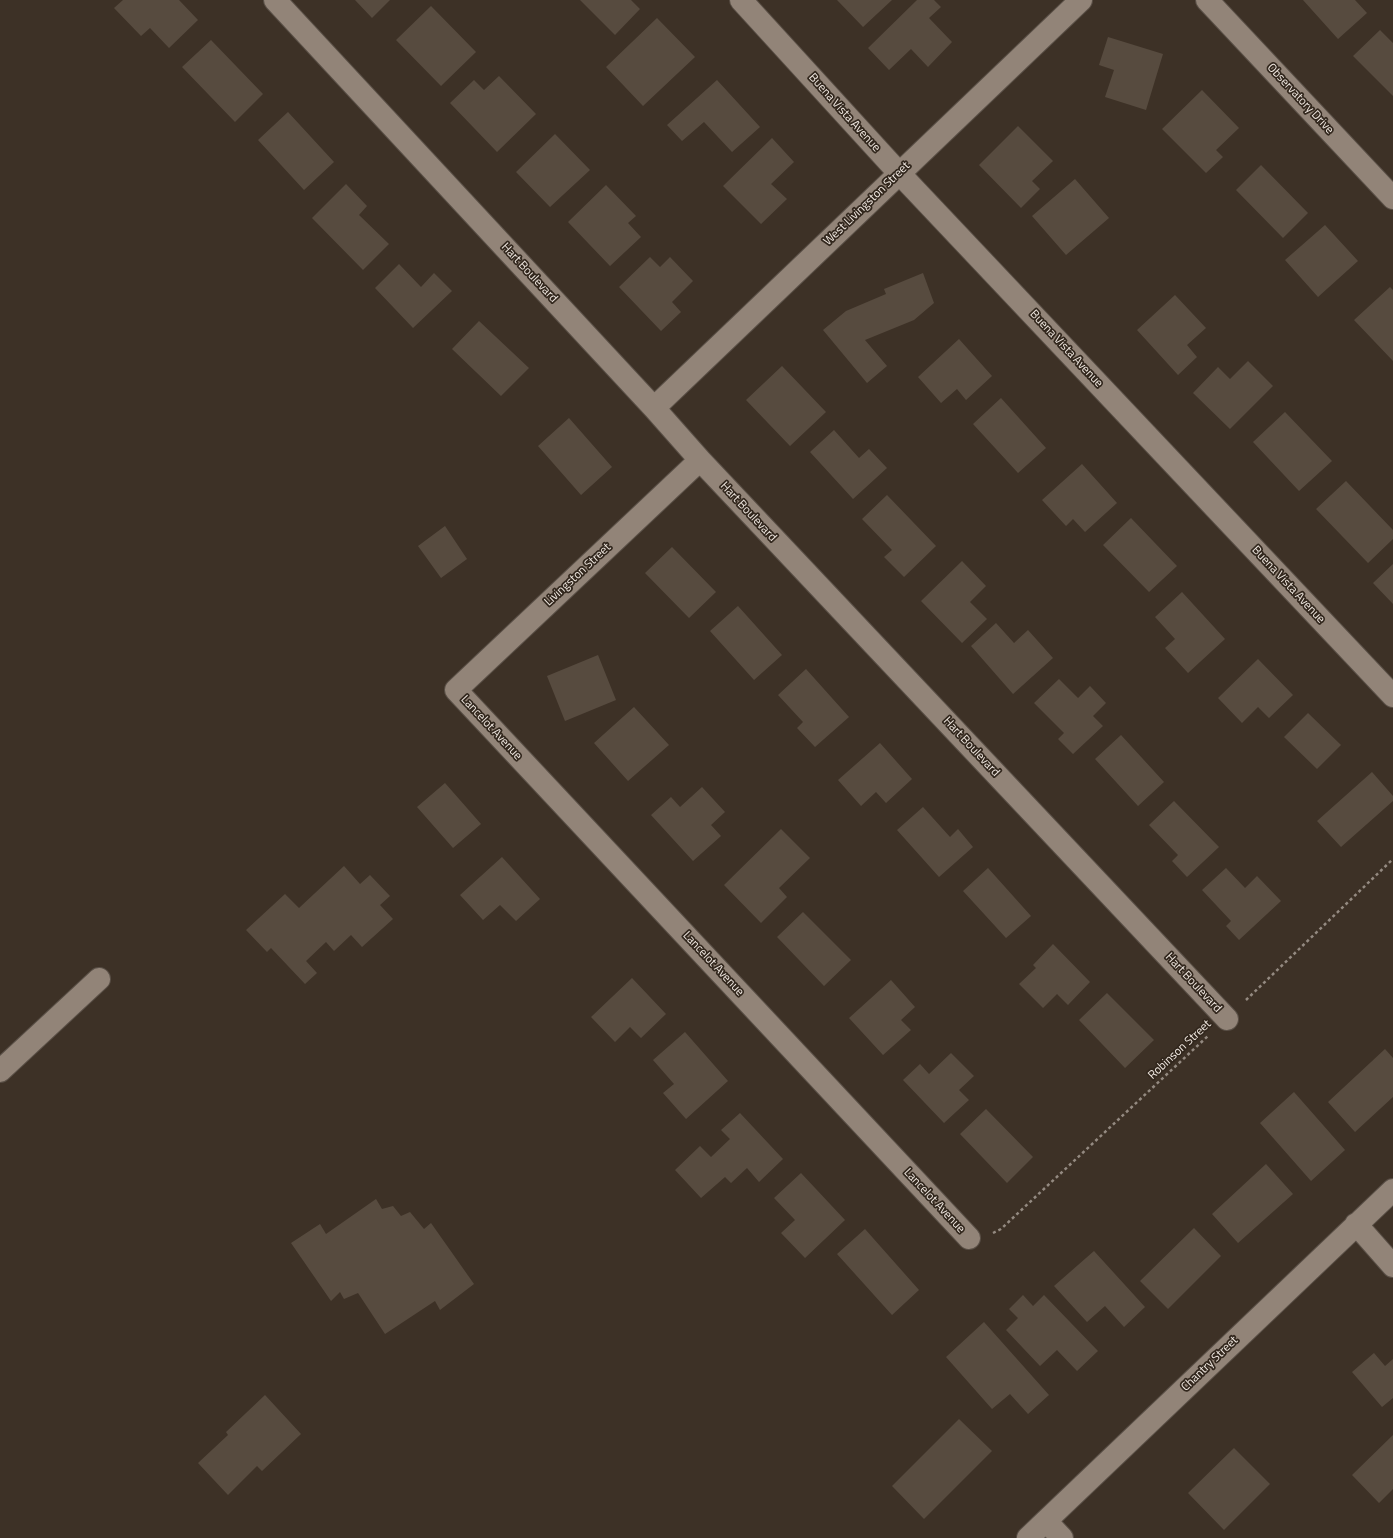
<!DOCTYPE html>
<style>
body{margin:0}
canvas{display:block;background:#3d3126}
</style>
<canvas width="1393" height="1538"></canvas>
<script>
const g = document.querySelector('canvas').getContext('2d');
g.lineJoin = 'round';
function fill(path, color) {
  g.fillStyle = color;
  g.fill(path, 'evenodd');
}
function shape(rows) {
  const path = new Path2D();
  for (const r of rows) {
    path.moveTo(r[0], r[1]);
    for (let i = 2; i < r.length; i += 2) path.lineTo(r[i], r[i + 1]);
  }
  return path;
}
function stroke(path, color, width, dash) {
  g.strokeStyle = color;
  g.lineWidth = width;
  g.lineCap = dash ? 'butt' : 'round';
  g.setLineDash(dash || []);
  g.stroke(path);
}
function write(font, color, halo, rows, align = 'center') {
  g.font = font + ' "Titillium Web",sans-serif';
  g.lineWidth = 3.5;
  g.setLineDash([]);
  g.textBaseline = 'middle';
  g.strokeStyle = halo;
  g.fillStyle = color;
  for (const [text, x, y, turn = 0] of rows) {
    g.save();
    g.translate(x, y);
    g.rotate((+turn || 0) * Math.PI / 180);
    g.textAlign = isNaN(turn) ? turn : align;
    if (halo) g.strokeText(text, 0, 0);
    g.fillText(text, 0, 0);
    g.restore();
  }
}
const building = shape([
 [123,0,179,0,198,20,169,48,150,28,141,36,114,8],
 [355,0,390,0,372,18],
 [580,0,631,0,640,9,615,35],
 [837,0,892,0,863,27],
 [917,0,934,0,941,7,929,18,952,42,928,67,911,49,889,70,868,48],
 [1303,0,1355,0,1367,13,1338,39],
 [431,6,476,52,441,86,396,40],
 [657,18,695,57,643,106,606,67],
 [1380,30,1393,43,1393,96,1353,56],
 [1108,37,1163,54,1146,110,1105,97,1114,70,1099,65],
 [211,40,263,94,235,122,182,67],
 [499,76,536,114,497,152,450,103,474,80,484,90],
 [717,80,760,127,732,152,704,122,682,141,667,125],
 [1202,90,1239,128,1216,150,1223,157,1206,173,1162,129],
 [288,112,334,162,304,190,258,140],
 [1018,126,1053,161,1032,181,1040,189,1021,208,979,165],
 [555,134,590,170,550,207,516,172],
 [772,138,794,162,771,184,787,199,761,224,723,186],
 [1261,165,1308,213,1283,238,1236,190],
 [1075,179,1109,218,1066,255,1032,216],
 [346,184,367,206,359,215,389,244,363,270,312,218],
 [606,185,636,216,628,223,641,237,610,266,568,222],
 [1325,225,1358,261,1318,297,1285,260],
 [650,257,660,267,670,257,693,281,672,302,681,312,661,331,619,287],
 [399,264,421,287,434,273,452,291,413,328,375,288],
 [923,273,934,303,914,320,865,340,887,366,867,383,823,330,846,311,886,294,884,289],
 [1390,287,1393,290,1393,361,1354,320],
 [1175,295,1206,328,1187,345,1197,357,1178,375,1137,330],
 [479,321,529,368,501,396,452,349],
 [959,339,992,376,966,400,957,389,941,403,918,377],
 [1248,361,1273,386,1230,429,1193,393,1218,367,1230,379],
 [782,366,826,412,790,446,746,400],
 [1001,398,1046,448,1018,473,973,424],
 [1285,412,1332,461,1299,491,1253,442],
 [569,418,612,467,581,495,538,446],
 [834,430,859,458,869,449,887,468,853,499,810,452],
 [1082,464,1117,503,1085,532,1073,519,1066,526,1042,500],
 [1346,481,1393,530,1393,539,1368,563,1316,509],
 [887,495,936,546,904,577,884,557,892,550,862,519],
 [1131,518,1177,566,1149,592,1103,545],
 [445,526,467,559,441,578,418,546],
 [672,547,716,592,689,618,645,573],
 [962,561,986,586,970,602,987,619,962,643,921,601],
 [1393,564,1393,604,1373,583],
 [1182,592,1225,639,1188,673,1165,648,1175,639,1155,617],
 [738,606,782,655,754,680,710,631],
 [996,623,1014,643,1028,630,1053,658,1013,694,971,646],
 [598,655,616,700,565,721,547,676],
 [1258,659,1293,695,1269,718,1258,707,1242,723,1218,698],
 [806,669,849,717,815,747,797,728,803,722,778,695],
 [1059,679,1078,698,1090,686,1106,703,1093,716,1103,726,1073,754,1058,739,1064,733,1034,703],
 [634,707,669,745,628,781,594,743],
 [1308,713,1341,745,1317,769,1284,737],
 [1121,735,1164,782,1138,806,1095,759],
 [880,743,912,779,886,803,876,792,861,806,838,780],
 [1372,772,1393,796,1393,801,1341,847,1317,821],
 [445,783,481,824,453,848,417,807],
 [702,787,725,812,711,825,721,836,693,861,651,815,671,797,680,807],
 [1174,801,1219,847,1187,877,1172,861,1178,855,1149,825],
 [923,807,950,837,958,829,973,847,939,877,897,830],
 [781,829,810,858,779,888,787,897,761,923,724,885],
 [502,857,540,899,516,921,500,905,483,920,460,895],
 [344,866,360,884,370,875,390,896,380,905,393,919,362,947,351,935,334,951,326,942,306,961,317,973,305,984,271,948,267,952,246,930,285,894,299,908],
 [988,868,1031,916,1006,938,963,891],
 [1226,868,1245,888,1257,876,1281,901,1239,940,1226,926,1231,921,1202,890],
 [803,912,851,960,824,986,777,937],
 [1053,944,1090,982,1068,1005,1057,994,1043,1008,1019,984,1036,968,1033,965],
 [632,978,666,1014,641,1038,630,1027,615,1042,591,1017],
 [891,980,915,1007,901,1020,911,1030,883,1055,849,1018],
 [1107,993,1154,1040,1125,1068,1079,1020],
 [685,1032,728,1081,686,1119,663,1093,674,1084,653,1060],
 [1385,1049,1393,1058,1393,1097,1355,1132,1328,1102],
 [951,1053,974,1076,959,1090,969,1100,944,1123,903,1080,920,1064,929,1074],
 [1294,1092,1345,1150,1311,1181,1260,1123],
 [986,1109,1033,1157,1007,1183,960,1134],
 [740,1113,783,1159,759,1182,747,1168,731,1183,725,1177,701,1198,675,1170,700,1146,711,1157,730,1139,721,1130],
 [1266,1164,1293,1194,1238,1243,1212,1214],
 [801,1173,845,1220,805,1258,781,1233,795,1220,774,1198],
 [376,1199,382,1209,393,1206,401,1216,410,1212,424,1229,431,1223,474,1284,440,1310,435,1301,385,1334,358,1293,344,1299,340,1292,331,1301,291,1243,320,1224,326,1234],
 [1194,1228,1221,1256,1168,1309,1140,1281],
 [865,1229,919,1290,892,1315,837,1254],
 [1094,1251,1145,1307,1124,1327,1105,1306,1087,1322,1054,1286],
 [1023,1295,1033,1306,1044,1295,1098,1351,1077,1371,1057,1350,1040,1366,1006,1330,1018,1318,1009,1309],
 [984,1322,1049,1395,1028,1414,1010,1394,992,1409,946,1357],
 [1374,1353,1385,1366,1393,1359,1393,1398,1382,1407,1352,1372],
 [265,1395,301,1434,262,1471,257,1466,228,1495,198,1463,228,1435,226,1432],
 [959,1419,992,1451,924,1519,892,1486],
 [1393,1435,1393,1489,1379,1503,1352,1475],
 [1234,1448,1270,1484,1224,1530,1188,1493]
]);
const path = shape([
 [1246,1000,1393,859],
 [993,1233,1001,1229,1209,1035]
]);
const minor = shape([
 [275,0,654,408,700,460,1227,1019],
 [741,0,899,173,1393,696],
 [1207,0,1393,198],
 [654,408,1081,0],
 [700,460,456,690,969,1238],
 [0,1071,99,979],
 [1356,1224,1393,1266],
 [1046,1521,1062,1538],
 [1028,1538,1393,1190]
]);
const streetNames = [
 ["Observatory Drive",1300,99,47],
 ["Buena Vista Avenue",844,113,48],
 ["West Livingston Street",867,204,-44],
 ["Hart Boulevard",529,273,47],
 ["Buena Vista Avenue",1066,349,47],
 ["Hart Boulevard",748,512,47],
 ["Livingston Street",578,575,-43],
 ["Buena Vista Avenue",1288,585,47],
 ["Lancelot Avenue",491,728,47],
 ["Hart Boulevard",971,747,47],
 ["Lancelot Avenue",713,964,47],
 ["Hart Boulevard",1193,983,47],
 ["Robinson Street",1180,1050,-43],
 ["Lancelot Avenue",934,1201,47],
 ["Chantry Street",1210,1364,-44]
];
fill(building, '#574b3f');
stroke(minor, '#594f46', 24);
stroke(path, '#948a81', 2.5, [3, 3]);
stroke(minor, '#928478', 22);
write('12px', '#f2eae3', '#32271d', streetNames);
</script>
